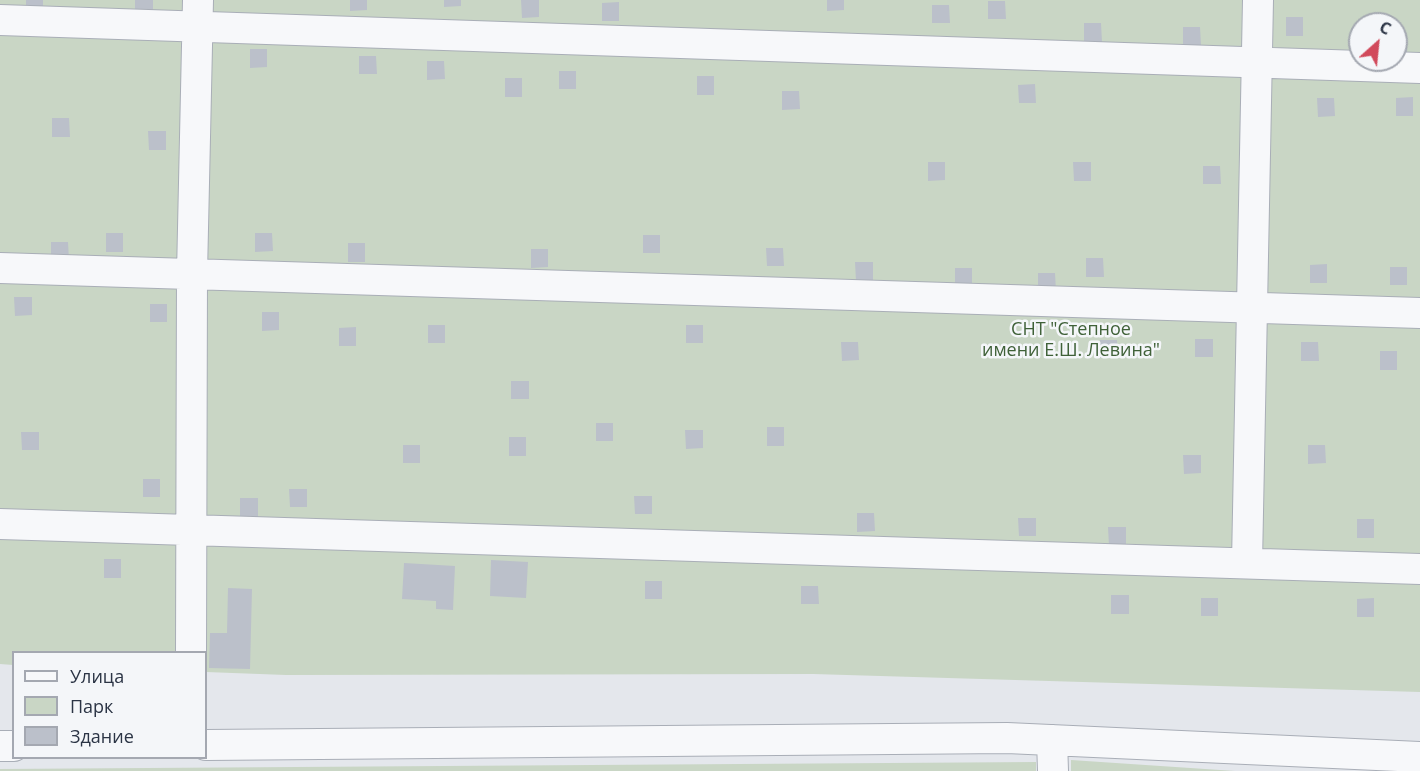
<!DOCTYPE html>
<meta charset="utf-8">
<style>
body{margin:0}
#map{position:relative;width:1420px;height:771px;overflow:hidden;background:#e4e7ec;font-family:"Open Sans",sans-serif}
canvas{display:block}
.legend{position:absolute;left:12px;top:651px;width:195px;height:108px;box-sizing:border-box;background:#f4f6f9;border:2px solid #a4a8b1;margin:0;padding:8px 10px;list-style:none;font-size:18px;color:#2b3445}
.legend li{display:flex;align-items:center;gap:12px;height:30px}
.legend b{width:30px;border:2px solid #a4a8b1}
.north{position:absolute;left:1348px;top:12px;width:60px;height:60px;box-sizing:border-box;background:#f4f6f9;border:2px solid #a4a8b1;border-radius:50%;rotate:27deg;font-size:16px;font-weight:700;line-height:24px;text-align:center;color:#2b3445}
.north::after{content:'';display:block;margin:auto;width:21px;height:27px;background:#d1495b;clip-path:polygon(50% 0,100% 100%,50% 72%,0 100%)}
</style>
<div id="map">
<canvas width="1420" height="771"></canvas>
<ul class="legend">
<li><b style="height:8px;background:#f7f8fa"></b>Улица</li>
<li><b style="height:16px;background:#c9d6c5"></b>Парк</li>
<li><b style="height:16px;background:#bbc0ca"></b>Здание</li>
</ul>
<div class="north">С</div>
</div>
<script>
const g = document.querySelector('canvas').getContext('2d');
g.lineJoin = 'round';
function fill(path, color) {
  g.fillStyle = color;
  g.fill(path, 'evenodd');
}
function shape(rows) {
  const path = new Path2D();
  for (const r of rows) {
    path.moveTo(r[0], r[1]);
    for (let i = 2; i < r.length; i += 2) path.lineTo(r[i], r[i + 1]);
  }
  return path;
}
function stroke(path, color, width, dash) {
  g.strokeStyle = color;
  g.lineWidth = width;
  g.lineCap = dash ? 'butt' : 'round';
  g.setLineDash(dash || []);
  g.stroke(path);
}
function write(font, color, halo, rows, align = 'center') {
  g.font = font + ' "Open Sans",sans-serif';
  g.lineWidth = 5;
  g.setLineDash([]);
  g.textBaseline = 'middle';
  g.strokeStyle = halo;
  g.fillStyle = color;
  for (const [text, x, y, turn = 0] of rows) {
    g.save();
    g.translate(x, y);
    g.rotate((+turn || 0) * Math.PI / 180);
    g.textAlign = isNaN(turn) ? turn : align;
    if (halo) g.strokeText(text, 0, 0);
    g.fillText(text, 0, 0);
    g.restore();
  }
}
const green = shape([
 [0,0,1420,0,1420,692,813,674,286,675,206,672,206,652,14,652,13,665,0,664],
 [1360,24,1396,24,1396,60,1360,60],
 [1071,760,1235,771,1071,771],
 [1036,762,1036,771,0,771,0,769]
]);
const building = shape([
 [26,0,43,0,43,9,26,9],
 [135,0,153,0,153,14,135,14],
 [350,0,367,0,367,10,350,11],
 [444,0,461,0,461,6,444,7],
 [521,0,539,0,539,17,522,18],
 [827,0,844,0,844,10,827,11],
 [988,1,1005,1,1006,19,988,19],
 [619,2,619,21,602,21,602,3],
 [932,5,949,5,950,23,932,23],
 [1286,17,1303,17,1303,36,1286,36],
 [1084,23,1101,23,1102,42,1084,42],
 [1183,27,1200,27,1201,45,1183,45],
 [1407,35,1407,54,1396,54,1396,36],
 [250,49,267,49,267,67,250,68],
 [359,56,376,56,377,74,359,74],
 [427,61,444,61,445,79,427,80],
 [559,71,576,71,576,89,559,89],
 [697,76,714,76,714,95,697,95],
 [505,78,522,78,522,97,505,97],
 [1035,84,1036,103,1019,103,1018,85],
 [782,91,799,91,800,109,782,110],
 [1413,97,1413,116,1396,116,1396,98],
 [1317,98,1334,98,1335,116,1318,117],
 [52,118,69,118,70,137,52,137],
 [148,131,166,131,166,150,149,150],
 [928,162,945,162,945,180,928,181],
 [1073,162,1091,162,1091,181,1074,181],
 [1203,166,1220,166,1221,184,1203,184],
 [106,233,123,233,123,252,106,252],
 [255,233,272,233,273,251,255,252],
 [643,235,660,235,660,253,643,253],
 [51,242,68,242,69,260,51,260],
 [348,243,365,243,365,262,348,262],
 [766,248,783,248,784,266,767,266],
 [531,249,548,249,548,267,531,268],
 [1086,258,1103,258,1104,277,1086,277],
 [855,262,873,262,873,281,856,281],
 [1327,264,1327,283,1310,283,1310,265],
 [1390,267,1407,267,1407,285,1390,285],
 [955,268,972,268,972,286,955,287],
 [1038,273,1055,273,1056,291,1038,291],
 [14,297,32,297,32,315,15,316],
 [150,304,167,304,167,322,150,322],
 [262,312,279,312,279,330,262,331],
 [428,325,445,325,445,343,428,343],
 [686,325,703,325,703,343,686,343],
 [356,327,356,346,339,346,339,328],
 [1195,339,1213,339,1213,357,1195,357],
 [1100,340,1117,340,1118,358,1100,358],
 [841,342,858,342,859,360,842,361],
 [1301,342,1318,342,1319,361,1301,361],
 [1380,351,1397,351,1397,370,1380,370],
 [511,381,529,381,529,399,511,399],
 [596,423,613,423,613,441,596,441],
 [767,427,784,427,784,446,767,446],
 [685,430,703,430,703,448,686,449],
 [21,432,39,432,39,450,22,450],
 [509,437,526,437,526,456,509,456],
 [403,445,420,445,420,463,403,463],
 [1308,445,1325,445,1326,463,1308,464],
 [1183,455,1201,455,1201,473,1184,474],
 [143,479,160,479,160,497,143,497],
 [289,489,307,489,307,507,290,507],
 [634,496,652,496,652,514,635,514],
 [240,498,258,498,258,517,240,517],
 [857,513,874,513,875,531,857,532],
 [1018,518,1036,518,1036,536,1019,536],
 [1357,519,1374,519,1374,538,1357,538],
 [1108,527,1126,527,1126,545,1109,546],
 [104,559,121,559,121,578,104,578],
 [491,560,528,562,526,598,490,596],
 [404,563,455,566,453,610,436,609,436,601,402,599],
 [645,581,662,581,662,599,645,599],
 [801,586,818,586,819,604,801,604],
 [228,588,252,589,250,669,209,668,210,633,227,633],
 [1111,595,1129,595,1129,614,1111,614],
 [1201,598,1218,598,1218,616,1201,616],
 [1374,598,1374,617,1357,617,1357,599]
]);
const minor = shape([
 [0,20,1420,68],
 [0,268,1420,313],
 [0,524,1420,569],
 [1247,563,1258,0],
 [191,652,192,274,198,0],
 [1052,740,1053,771],
 [206,745,1007,738,1420,757],
 [0,746,14,746]
]);
const parkNames = [
 ["СНТ \"Степное",1071,330],
 ["имени Е.Ш. Левина\"",1071,351]
];
fill(green, '#c9d6c5');
fill(building, '#bbc0ca');
stroke(minor, '#a9aeb7', 32);
stroke(minor, '#f7f8fa', 30);
write('18px', '#3f6138', '#f4f6f9', parkNames);
</script>
